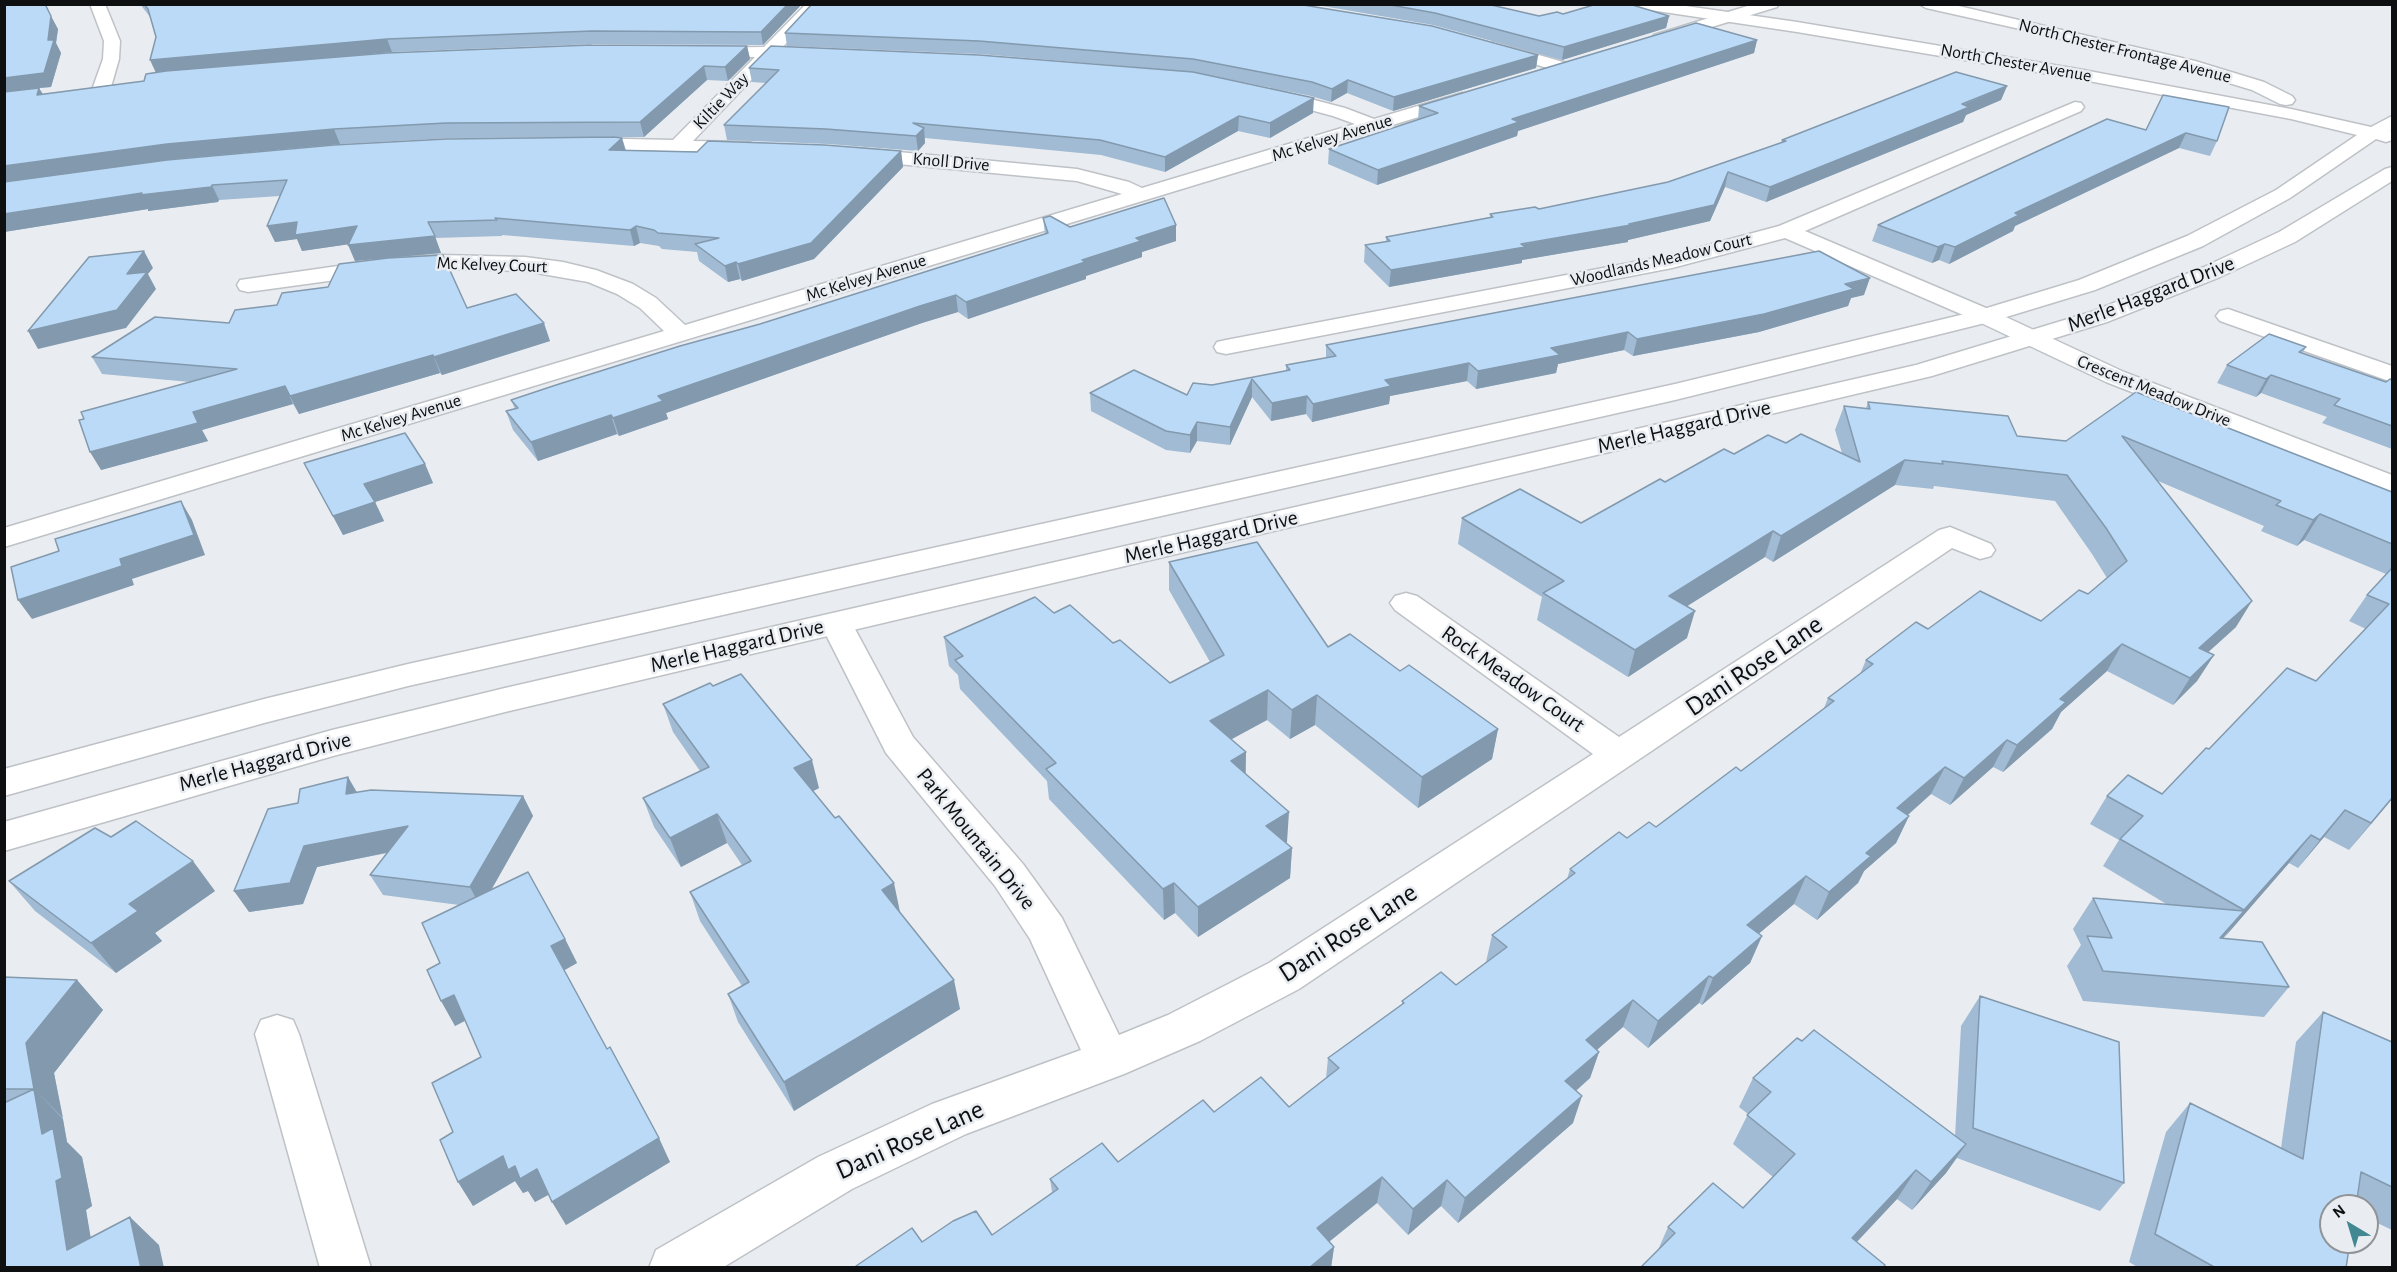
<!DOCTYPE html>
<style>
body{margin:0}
#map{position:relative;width:2397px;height:1272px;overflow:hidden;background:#e9edf1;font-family:"Alegreya Sans",sans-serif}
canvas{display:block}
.frame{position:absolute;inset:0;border:6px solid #0d0f10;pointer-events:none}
.north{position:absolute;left:2319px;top:1194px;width:60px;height:60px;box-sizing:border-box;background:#e9edf1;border:2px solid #919497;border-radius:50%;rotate:322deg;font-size:16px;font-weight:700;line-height:24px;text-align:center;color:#0d0f10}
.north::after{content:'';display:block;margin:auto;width:21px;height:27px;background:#428892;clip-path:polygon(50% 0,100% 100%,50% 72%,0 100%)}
</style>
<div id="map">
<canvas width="2397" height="1272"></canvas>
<div class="frame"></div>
<div class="north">N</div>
</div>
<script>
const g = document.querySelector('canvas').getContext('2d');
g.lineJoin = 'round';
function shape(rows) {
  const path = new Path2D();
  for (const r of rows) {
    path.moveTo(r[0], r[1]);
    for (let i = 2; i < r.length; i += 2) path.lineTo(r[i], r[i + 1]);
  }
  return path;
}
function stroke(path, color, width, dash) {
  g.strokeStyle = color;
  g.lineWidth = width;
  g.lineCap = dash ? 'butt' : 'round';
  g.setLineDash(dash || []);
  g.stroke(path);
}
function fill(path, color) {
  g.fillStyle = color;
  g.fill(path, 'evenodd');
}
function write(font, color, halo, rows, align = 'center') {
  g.font = font + ' "Alegreya Sans",sans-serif';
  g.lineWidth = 5;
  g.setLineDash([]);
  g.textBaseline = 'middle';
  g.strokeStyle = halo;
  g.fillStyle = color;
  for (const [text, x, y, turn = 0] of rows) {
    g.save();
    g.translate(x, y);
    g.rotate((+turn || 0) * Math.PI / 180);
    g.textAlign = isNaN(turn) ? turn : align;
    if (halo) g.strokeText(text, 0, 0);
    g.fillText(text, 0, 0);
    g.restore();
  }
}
const minor = shape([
 [90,4,105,4,120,41,119,59,111,87,108,91,102,92,96,91,93,87,103,59,104,41,90,4],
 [806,4,822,4,782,48,818,50,820,53,818,56,773,57,693,141,748,142,755,144,758,148,755,152,581,150,574,148,572,144,574,140,581,138,673,140,755,57,704,56,696,51,698,48,764,47,806,4],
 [1754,4,1779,4,1777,7,1666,41,1660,43,1652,38,1654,35,1754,4],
 [1919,4,1950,4,2195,61,2264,82,2292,96,2295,100,2292,104,2286,105,2280,104,2252,90,2183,69,2029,31,1926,8,1919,4],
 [1494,42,1570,64,1572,68,1564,73,1488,50,1486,47,1494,42],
 [1272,89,1345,108,1374,119,1462,93,1468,94,1471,98,1468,102,4,547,4,528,664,331,640,308,617,294,588,282,525,271,440,269,394,272,248,292,240,290,237,285,240,280,394,258,440,255,525,257,563,262,596,270,633,284,656,298,685,325,1122,194,1077,181,856,160,849,158,846,154,849,150,856,148,1077,169,1129,182,1142,188,1355,124,1333,116,1266,98,1263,94,1266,90,1272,89],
 [2075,102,2081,103,2084,107,2081,111,1805,231,1993,311,2124,372,2392,475,2392,493,2106,382,1977,321,1785,238,1672,268,1226,354,1217,352,1214,347,1217,342,1226,340,1671,255,1779,226,2075,102],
 [2228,309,2392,366,2392,382,2220,321,2216,316,2220,311,2228,309],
 [1950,527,1991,544,1995,550,1991,556,1980,559,1952,548,1299,989,1200,1041,1124,1074,966,1134,852,1189,722,1268,649,1268,656,1250,818,1157,932,1104,1081,1050,1030,939,995,886,886,753,820,623,824,616,836,613,848,616,913,737,1023,864,1062,918,1119,1035,1168,1015,1269,963,1593,754,1395,610,1390,603,1395,596,1406,593,1417,596,1619,737,1939,530,1950,527],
 [277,1015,293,1020,299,1034,371,1268,320,1268,255,1034,261,1020,277,1015]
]);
const major = shape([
 [1630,4,1672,4,1797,22,2078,69,2291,109,2371,127,2392,116,2392,130,2390,131,2392,132,2392,140,2386,142,2376,139,2290,198,2203,246,2095,290,1993,321,1675,400,408,686,264,723,4,796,4,769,264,699,408,664,1675,384,1977,311,2079,280,2187,236,2276,190,2357,135,2291,119,2078,79,1797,32,1637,8,1630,4],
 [2392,167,2392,181,2295,242,2220,277,2107,322,1932,376,505,712,333,756,4,851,4,822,332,730,505,688,1916,365,2091,312,2204,267,2279,232,2385,169,2392,167]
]);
const wall = shape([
 [4,4,58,29,56,43,61,53,51,87,39,88,43,94,144,81,156,73,156,37,150,17,140,4,802,4,763,45,595,44,392,52,282,62,747,46,750,59,728,81,707,80,644,137,451,138,340,144,174,159,95,170,622,138,626,150,697,152,901,151,903,167,814,259,742,281,740,279,728,282,699,261,697,252,662,249,659,246,640,243,634,246,502,235,502,236,435,238,441,253,398,257,467,308,550,341,442,375,440,373,299,414,293,404,202,430,208,441,101,470,190,382,102,374,92,357,229,323,277,305,328,287,373,259,355,261,349,244,302,251,297,239,275,242,280,196,219,200,218,202,148,211,148,209,4,232],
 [1311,4,1487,4,1539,16,1563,14,1669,16,1666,28,1562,60,1433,25],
 [785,33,1538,55,1536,68,1393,111,1347,93,1331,102,1311,96,1193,72,980,54,787,46],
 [1757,40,1754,53,1518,131,1517,136,1377,185,1328,164,1329,149,1418,120,1419,106],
 [771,46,1313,113,1270,138,1238,131,1165,172,1101,155,925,138,925,143,918,151,828,144,727,140,724,125,766,83,752,82,749,68],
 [2007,86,2001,100,1966,115,1963,122,1766,202,1725,187,1710,221,1628,240,1628,242,1522,260,1522,263,1389,287,1364,262,1365,245,1386,242,1386,237,1490,217,1490,214,1539,209,1668,182,1781,143,1782,140],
 [2163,95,2217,141,2210,156,2179,148,2015,226,2013,231,1949,264,1939,260,1932,263,1872,241,1878,225,2146,130],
 [1043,218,1070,227,1176,225,1176,241,1142,252,1142,257,1086,276,1086,279,968,319,958,312,922,323,666,413,668,419,619,436,617,434,538,461,513,430,506,411,515,409,511,400,760,324,1045,234],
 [1864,295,1851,298,1848,306,1759,332,1633,356,1624,350,1558,364,1556,373,1476,389,1467,381,1390,396,1389,404,1312,422,1306,414,1271,421,1252,397,1230,445,1197,441,1190,453,1166,450,1091,411,1090,393,1187,395,1212,385,1286,371,1286,365,1326,358,1326,345],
 [2306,347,2302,354,2386,382,2392,380,2392,449,2322,423,2327,417,2261,393,2256,397,2217,383,2227,365],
 [2136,392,2392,492,2392,799,2349,850,2324,837,2298,868,2289,863,2223,938,2289,987,2264,1017,2083,1001,2067,966,2081,945,2073,929,2093,898,2168,905,2103,866,2119,840,2090,824,2107,796,2162,794,2209,749,2316,681,2366,629,2349,621,2367,595,2386,574,2304,540,2297,546,2261,531,2264,526,2158,481,2236,627,2208,652,2214,655,2197,681,2173,705,2107,671,2061,712,2052,729,2003,772,1993,767,1950,805,1931,794,1908,815,1909,816,1896,843,1864,871,1858,883,1817,920,1794,904,1758,934,1762,936,1750,963,1702,1005,1699,1003,1648,1048,1623,1027,1597,1050,1599,1052,1590,1078,1576,1091,1573,1123,1458,1223,1441,1206,1408,1235,1377,1203,1329,1242,1334,1247,1331,1268,856,1268,922,1242,992,1235,1052,1192,1050,1179,1118,1162,1214,1112,1289,1107,1326,1078,1328,1058,1402,1004,1402,1001,1456,985,1486,962,1492,935,1567,879,1570,869,1627,838,1656,827,1741,771,1824,708,1828,698,1860,674,1866,660,1928,629,2041,621,2088,594,2107,578,2092,554,2055,501,1934,486,1933,489,1895,485,1773,562,1765,557,1687,606,1687,638,1628,677,1537,620,1542,597,1458,544,1462,518,1581,523,1665,482,1734,454,1786,443,1842,453,1835,430,1844,406,1866,408,1868,402,2017,436,2066,441],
 [304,463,425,464,433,483,375,502,384,521,343,535],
 [1169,562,1328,647,1400,671,1498,729,1492,759,1418,808,1315,725,1290,739,1267,720,1231,739,1246,752,1246,774,1287,842,1286,843,1292,848,1290,878,1198,937,1175,913,1164,920,1049,799,1047,781,960,689,958,675,949,666,944,637,1113,643,1170,683,1210,662,1169,590],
 [713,686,819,788,813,791,900,912,960,1009,794,1111,738,1022,728,994,742,986,700,921,690,892,742,865,727,843,681,867,654,827,643,798,700,771,673,732,663,704],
 [348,777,357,792,523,796,533,816,491,890,565,939,577,963,564,970,607,1049,670,1162,566,1225,549,1194,535,1202,528,1191,523,1193,515,1181,473,1206,453,1132,481,1057,465,1021,455,1026,440,963,459,905,383,895,370,875,387,853,317,867,303,904,249,912,298,803],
 [9,881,215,891,155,933,162,941,116,973,35,911],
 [4,977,77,980,103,1010,54,1073,67,1142,82,1157,92,1206,86,1210,90,1238,159,1245,4,1268],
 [1980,996,2124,1183,2100,1211,1957,1158,1946,1173,1912,1210,1897,1199,1857,1242,1658,1250,1668,1227,1743,1208,1773,1177,1733,1144,1748,1114,1739,1107,1753,1078,1802,1041,1955,1137,1961,1026],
 [2323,1012,2392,1042,2392,1230,2367,1218,2367,1206,2331,1206,2346,1268,2139,1268,2129,1262,2166,1132,2190,1103,2281,1148,2296,1042]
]);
const shadedWall = shape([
 [788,4,802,4,763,45,761,32],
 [51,16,58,29,56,43,61,53,51,87,39,88,47,102,4,93,4,78,48,40],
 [1669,16,1666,28,1562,60,1564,47],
 [387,39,392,52,156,73,150,60],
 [1757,40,1754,53,1518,131,1517,136,1377,185,1378,170,1512,119],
 [747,46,750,59,728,81,725,67],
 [1538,55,1536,68,1393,111,1394,97],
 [704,66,707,80,644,137,640,122],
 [1348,80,1347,93,1331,102,1332,89],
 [2007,86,2001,100,1966,115,1963,122,1766,202,1770,187],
 [1314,98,1313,113,1270,138,1270,123],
 [1239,116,1238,131,1165,172,1165,157],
 [924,128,925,143,918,151,916,136],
 [334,129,340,144,174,159,4,183,4,166,167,144],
 [2186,133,2179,148,2015,226,2013,231,1949,264,1955,247,2015,213],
 [622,138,626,153,609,150],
 [901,151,903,167,814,259,742,281,738,264],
 [1728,172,1725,187,1710,221,1628,240,1628,242,1522,260,1522,263,1389,287,1391,270,1629,224],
 [212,185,219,200,218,202,148,211,148,209,4,232,4,214,142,193],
 [297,222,357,226,364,242,302,251,297,239,275,242,267,226],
 [1176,225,1176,241,1142,252,1142,257,1086,276,1086,279,968,319,966,302,1082,260,1136,238],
 [636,226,640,243,634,246,630,230],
 [435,236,441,253,355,261,348,245],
 [1945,244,1939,260,1932,263,1938,247],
 [144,251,153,268,148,274,156,289,126,328,38,349,28,331,127,274],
 [736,262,740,279,728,282,725,266],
 [1870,278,1864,295,1851,298,1848,306,1759,332,1633,356,1637,339],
 [956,295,958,312,922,323,666,413,668,419,619,436,613,418,658,396,920,306],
 [544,323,550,341,442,375,434,357],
 [1628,332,1624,350,1558,364,1556,373,1476,389,1478,371,1551,348],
 [433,355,440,373,299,414,290,396],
 [1469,363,1467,381,1390,396,1389,404,1312,422,1313,404,1385,380],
 [2271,375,2261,393,2256,397,2266,379],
 [1252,379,1252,397,1230,445,1230,427],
 [285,386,293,404,202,430,208,441,101,470,90,452,193,412],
 [1307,396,1306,414,1271,421,1272,403],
 [611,415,617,434,538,461,531,442],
 [1197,422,1197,441,1190,453,1190,435],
 [1905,460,1895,485,1773,562,1781,536],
 [425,464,433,483,375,502,384,521,343,535,333,516,364,484],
 [181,501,192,520,205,555,132,579,134,585,32,619,18,600,120,559],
 [2320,514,2304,540,2297,546,2313,520],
 [1773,531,1765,557,1662,622,1669,596],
 [2252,601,2236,627,2183,675,2199,648],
 [1695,611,1687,638,1628,677,1635,650],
 [2122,644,2107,671,2061,712,2052,729,2003,772,2017,745,2060,699],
 [2214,655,2197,681,2173,705,2190,678],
 [1268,690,1267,720,1210,751,1210,721],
 [1317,695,1315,725,1290,739,1292,710],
 [1498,729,1492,759,1418,808,1422,777],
 [2007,740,1993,767,1950,805,1964,778],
 [1246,752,1245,782,1231,761],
 [812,760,819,788,802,797,794,768],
 [1945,767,1931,794,1885,835,1897,808],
 [348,777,359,797,346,794],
 [523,796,533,816,481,908,470,887],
 [2392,798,2392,799,2349,850,2371,823],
 [2345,810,2324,837,2298,868,2320,840],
 [1289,812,1287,842,1265,856,1266,826],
 [717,814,727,843,681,867,670,838],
 [1909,816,1896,843,1864,871,1858,883,1817,920,1829,892,1866,853],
 [408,826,419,846,317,867,303,904,249,912,234,891,304,846],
 [2311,835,2289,863,2224,938,2244,910],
 [1292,848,1290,878,1198,937,1198,907],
 [193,861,215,891,155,933,162,941,116,973,91,943,129,904],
 [1806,876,1794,904,1736,953,1747,925],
 [894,883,900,912,882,890],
 [1174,883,1175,913,1164,920,1163,889],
 [2244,911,2221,941,2220,938],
 [1762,936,1750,963,1702,1005,1713,978],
 [565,939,577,963,563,971,551,946],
 [1709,976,1699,1003,1648,1048,1658,1021],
 [77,980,103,1010,54,1073,63,1118,34,1089,26,1043],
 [954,980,960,1009,794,1111,784,1082],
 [454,995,468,1019,455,1026,441,1001],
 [1633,1000,1623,1027,1577,1067,1586,1040],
 [1599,1052,1590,1078,1556,1108,1565,1081],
 [34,1089,63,1119,67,1142,82,1157,92,1206,86,1210,96,1268,67,1250,42,1134],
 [1582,1096,1573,1123,1458,1223,1465,1198],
 [659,1138,670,1162,566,1225,552,1202],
 [1966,1144,1946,1173,1912,1210,1931,1182],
 [503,1156,515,1166,537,1169,552,1193,535,1202,528,1191,523,1193,515,1181,473,1206,458,1182],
 [1916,1170,1897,1199,1834,1266,1852,1238],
 [1382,1177,1377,1203,1315,1253,1317,1228],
 [1447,1180,1441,1206,1408,1235,1413,1209],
 [130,1217,159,1245,164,1268,141,1268],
 [1334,1247,1331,1268,1309,1268]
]);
const building = shape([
 [4,4,45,4,51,16,48,40,54,40,44,73,4,78,4,4],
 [144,4,788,4,761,32,592,31,387,39,150,60,156,37,148,9,144,4],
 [812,4,1297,4,1432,26,1538,55,1394,97,1348,80,1332,89,1312,82,1193,59,979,41,785,33,812,4],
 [1385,4,1487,4,1539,16,1557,12,1563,14,1597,4,1629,4,1669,16,1564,47,1435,13,1385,4],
 [1696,23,1757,40,1512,119,1519,122,1378,170,1329,149,1438,113,1419,106,1696,23],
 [591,45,747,46,725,67,704,66,640,122,446,123,334,129,167,144,4,166,4,92,39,88,37,95,144,81,146,74,166,71,387,53,591,45],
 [771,46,979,55,1193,72,1314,98,1270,123,1239,116,1165,157,1100,140,913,123,924,128,916,136,826,129,724,125,779,70,749,68,771,46],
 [1956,72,2007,86,1962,104,1969,107,1955,113,1770,187,1728,172,1714,205,1629,224,1631,225,1521,244,1525,247,1391,270,1365,245,1390,241,1386,237,1493,217,1490,214,1535,207,1539,209,1668,182,1786,141,1782,140,1956,72],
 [2163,95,2229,107,2217,141,2186,133,2015,213,2019,215,1955,247,1945,244,1938,247,1878,225,2107,119,2146,130,2163,95],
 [613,137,622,138,609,150,697,152,708,141,825,145,901,151,811,243,738,264,736,262,725,266,695,244,719,238,658,233,654,230,636,226,630,230,495,218,497,220,428,222,435,236,348,245,357,226,295,235,297,222,267,226,287,180,212,185,211,187,140,195,142,193,4,214,4,182,167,160,334,145,446,139,613,137],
 [1164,198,1176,225,1136,238,1141,241,1082,260,1085,262,966,302,956,295,920,306,658,396,663,401,613,418,611,415,531,442,506,411,518,408,511,400,556,385,680,346,760,324,1048,233,1043,218,1050,216,1070,227,1164,198],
 [144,251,127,274,147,272,117,310,28,331,89,257,144,251],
 [1819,251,1870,278,1845,284,1854,289,1764,314,1637,339,1628,332,1551,348,1560,355,1478,371,1469,363,1385,380,1391,386,1313,404,1307,396,1272,403,1252,379,1230,427,1197,422,1190,435,1166,431,1090,393,1134,370,1187,395,1193,383,1212,385,1290,370,1286,365,1336,356,1326,345,1819,251],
 [443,255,467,308,516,294,544,323,434,357,433,355,290,396,285,386,193,412,198,423,90,452,79,420,84,419,81,412,237,369,92,357,155,317,229,323,235,310,277,305,282,293,328,287,339,264,388,258,443,255],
 [2269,334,2306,347,2299,352,2386,382,2390,379,2392,380,2392,426,2334,405,2340,399,2271,375,2266,379,2227,365,2269,334],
 [2136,392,2392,492,2392,544,2320,514,2313,520,2276,505,2281,501,2122,436,2252,601,2199,648,2214,655,2190,678,2122,644,2060,699,2066,702,2017,745,2007,740,1964,778,1945,767,1897,808,1909,816,1866,853,1871,856,1829,892,1806,876,1747,925,1762,936,1713,978,1709,976,1658,1021,1633,1000,1586,1040,1599,1052,1565,1081,1582,1096,1465,1198,1447,1180,1413,1209,1382,1177,1317,1228,1334,1247,1309,1268,857,1268,856,1266,912,1228,922,1242,953,1221,976,1211,992,1235,1058,1189,1050,1179,1102,1143,1118,1162,1203,1100,1214,1112,1261,1077,1289,1107,1339,1068,1328,1058,1404,1003,1402,1001,1441,972,1456,985,1507,947,1492,935,1575,873,1570,869,1619,832,1627,838,1649,822,1656,827,1736,767,1741,771,1834,701,1828,698,1873,664,1866,660,1916,622,1928,629,1980,591,2041,621,2079,590,2088,594,2127,561,2106,528,2067,475,1942,461,1943,464,1905,460,1781,536,1773,531,1669,596,1695,611,1635,650,1543,593,1564,581,1462,518,1520,489,1581,523,1660,479,1665,482,1724,449,1734,454,1768,435,1786,443,1801,434,1860,462,1844,406,1870,409,1868,402,2008,416,2017,436,2066,441,2136,392],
 [405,433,425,464,364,484,375,502,333,516,304,463,405,433],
 [181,501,194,535,120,559,122,566,18,600,11,567,59,551,55,539,181,501],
 [1257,542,1328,647,1350,634,1400,671,1409,665,1498,729,1422,777,1317,695,1292,710,1268,690,1210,721,1246,752,1231,761,1289,812,1266,826,1292,848,1198,907,1174,883,1163,889,1046,769,1056,763,955,660,963,656,944,637,1035,597,1054,613,1070,605,1113,643,1120,640,1170,683,1224,655,1169,562,1257,542],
 [2392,568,2392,798,2371,823,2345,810,2320,840,2311,835,2244,910,2120,839,2143,816,2107,796,2128,775,2162,794,2206,748,2209,749,2287,668,2316,681,2389,604,2367,595,2392,568],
 [741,674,812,760,794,768,835,818,839,816,894,883,882,890,954,980,784,1082,728,994,749,982,690,892,751,861,717,814,670,838,643,798,709,767,663,704,710,683,713,686,741,674],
 [348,777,346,794,371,790,523,796,470,887,370,875,408,826,304,846,290,883,234,891,268,809,298,803,300,789,348,777],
 [136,821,193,861,129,904,138,911,91,943,9,881,95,828,111,837,136,821],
 [528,872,565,939,551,946,607,1049,610,1047,659,1138,552,1202,537,1169,520,1179,515,1166,508,1170,503,1156,458,1182,440,1140,453,1132,432,1083,481,1057,454,995,441,1001,427,970,440,963,422,923,528,872],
 [2093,898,2244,911,2220,938,2262,942,2289,987,2103,971,2087,936,2112,938,2093,898],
 [4,977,77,980,26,1043,34,1089,4,1089,4,977],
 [1980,996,2119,1042,2124,1183,1973,1128,1980,996],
 [2323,1012,2392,1042,2392,1187,2361,1172,2356,1206,2331,1206,2331,1242,2350,1242,2346,1268,2216,1268,2155,1234,2190,1103,2303,1159,2323,1012],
 [1814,1030,1966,1144,1931,1182,1916,1170,1852,1238,1885,1265,1883,1268,1640,1268,1675,1233,1668,1227,1713,1183,1743,1208,1795,1154,1747,1115,1771,1092,1753,1078,1797,1038,1802,1041,1814,1030],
 [34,1089,42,1134,53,1128,62,1178,56,1181,67,1250,130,1217,141,1268,4,1268,4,1103,34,1089]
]);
const farStreetnames = [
 ["North Chester Frontage Avenue",2125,51,14],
 ["North Chester Avenue",2016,63,10],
 ["Kiltie Way",721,101,-46],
 ["Mc Kelvey Avenue",1332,138,-17],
 ["Knoll Drive",951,162,5],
 ["Woodlands Meadow Court",1661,260,-13],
 ["Mc Kelvey Court",492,265,2],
 ["Mc Kelvey Avenue",866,278,-17],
 ["Crescent Meadow Drive",2154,391,22],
 ["Mc Kelvey Avenue",401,418,-17]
];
const streetNames = [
 ["Merle Haggard Drive",2151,294,-21],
 ["Merle Haggard Drive",1684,427,-13],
 ["Merle Haggard Drive",1211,537,-13],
 ["Merle Haggard Drive",737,646,-13],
 ["Rock Meadow Court",1513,679,35],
 ["Merle Haggard Drive",265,762,-15],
 ["Park Mountain Drive",976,839,51]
];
const nearStreetnames = [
 ["Dani Rose Lane",1754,666,-34],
 ["Dani Rose Lane",1348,933,-33],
 ["Dani Rose Lane",910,1140,-24]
];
stroke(minor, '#bec2c6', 3);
stroke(major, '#bec2c6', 3);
fill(minor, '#fff');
fill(major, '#fff');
fill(wall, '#a1bbd4');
fill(shadedWall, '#8399ad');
fill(building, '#bbdaf7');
stroke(building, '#8399ad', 1.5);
write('18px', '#0d0f10', '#e9edf1', farStreetnames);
write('22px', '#0d0f10', '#e9edf1', streetNames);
write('27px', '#0d0f10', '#e9edf1', nearStreetnames);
</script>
